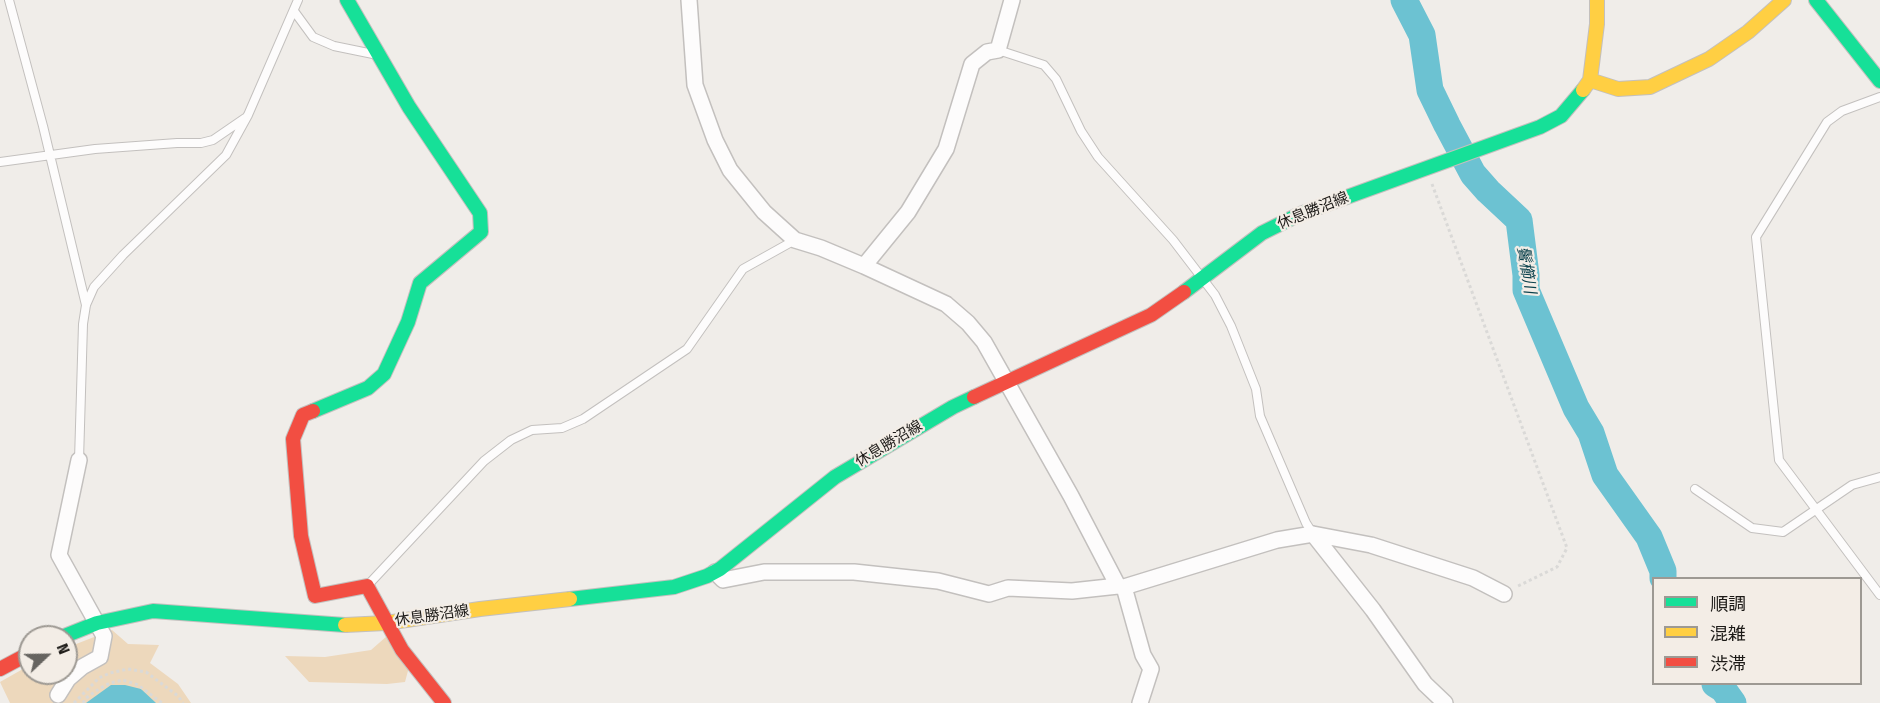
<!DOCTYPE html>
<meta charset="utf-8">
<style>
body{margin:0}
#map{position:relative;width:1880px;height:703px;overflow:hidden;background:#f0ede9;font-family:"Fira Sans Condensed","Noto Sans JP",sans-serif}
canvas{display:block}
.legend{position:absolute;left:1652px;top:577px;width:210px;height:108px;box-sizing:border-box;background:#f3ede6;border:2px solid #9d9993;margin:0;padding:8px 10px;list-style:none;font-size:18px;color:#1c1a17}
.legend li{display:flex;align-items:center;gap:12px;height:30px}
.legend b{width:30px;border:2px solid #9d9993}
.north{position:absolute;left:18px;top:625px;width:60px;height:60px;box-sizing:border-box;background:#f3ede6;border:2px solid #9d9993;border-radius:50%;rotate:68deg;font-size:16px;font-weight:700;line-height:24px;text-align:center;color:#1c1a17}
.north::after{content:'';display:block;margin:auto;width:21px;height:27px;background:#666460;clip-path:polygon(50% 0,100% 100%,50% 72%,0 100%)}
</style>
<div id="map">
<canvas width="1880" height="703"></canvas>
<ul class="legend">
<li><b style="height:8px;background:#16e098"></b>順調</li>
<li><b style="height:8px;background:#ffcf43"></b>混雑</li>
<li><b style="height:8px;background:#f24e42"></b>渋滞</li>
</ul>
<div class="north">N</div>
</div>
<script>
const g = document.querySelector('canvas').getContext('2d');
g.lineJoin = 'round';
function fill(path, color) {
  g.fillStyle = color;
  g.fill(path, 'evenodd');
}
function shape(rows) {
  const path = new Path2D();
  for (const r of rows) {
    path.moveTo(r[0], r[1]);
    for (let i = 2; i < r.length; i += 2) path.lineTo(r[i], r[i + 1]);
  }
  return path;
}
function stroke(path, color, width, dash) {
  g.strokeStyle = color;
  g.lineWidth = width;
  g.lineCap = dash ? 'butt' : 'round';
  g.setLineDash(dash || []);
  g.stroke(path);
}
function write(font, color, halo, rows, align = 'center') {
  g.font = font + ' "Fira Sans Condensed","Noto Sans JP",sans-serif';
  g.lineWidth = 4.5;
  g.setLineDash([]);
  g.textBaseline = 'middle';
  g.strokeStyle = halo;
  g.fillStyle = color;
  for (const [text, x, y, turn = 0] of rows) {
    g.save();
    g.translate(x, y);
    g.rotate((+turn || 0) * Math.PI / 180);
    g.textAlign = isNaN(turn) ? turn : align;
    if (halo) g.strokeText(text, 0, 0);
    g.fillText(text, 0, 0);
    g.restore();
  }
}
const green = shape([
 [112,630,128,644,159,645,150,663,178,684,191,703,10,703,0,682,30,665,30,673,66,673,66,648],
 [387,636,409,667,405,682,387,684,309,682,285,656,325,657,371,650]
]);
const water = shape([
 [111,685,125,685,141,689,156,703,86,703]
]);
const river = shape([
 [1404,0,1422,35,1430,90,1447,125,1473,174,1488,191,1519,220,1526,275,1526,290,1576,408,1591,433,1605,475,1649,537,1663,571,1663,578],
 [1715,684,1723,689,1733,703]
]);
const path = shape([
 [1432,184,1567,548,1557,567,1516,587],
 [74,703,99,678,110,673,128,669,146,672,178,696,183,703],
 [83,703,86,698,99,689,110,683,123,680,138,685,162,703]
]);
const lane = shape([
 [9,0,43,126,86,305],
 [294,11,313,37,334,46,373,54],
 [998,50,1044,65,1056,79,1081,131,1098,157,1173,240,1215,295,1231,326,1256,389,1260,416,1306,523,1313,534],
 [1880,97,1842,111,1827,122,1756,237,1779,460,1880,595],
 [0,162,95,149,177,143,201,143,213,140,245,118],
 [79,460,83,324,86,305,94,287,123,255,226,155,248,115,298,0],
 [1695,489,1752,528,1783,532,1852,485,1880,477],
 [368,585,484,461,511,440,532,430,562,428,583,419,687,349,743,269,795,240]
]);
const street = shape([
 [689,0,695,85,715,140,730,170,764,212,795,240,821,248,864,266,946,304,968,323,984,342,1071,496,1118,586,1124,587,1143,655,1151,669,1140,703],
 [864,266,908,212,946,149,972,64,987,52,998,50,1012,0],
 [1313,534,1373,610,1425,684,1445,703],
 [715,572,723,580,764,572,854,572,938,581,989,594,1008,588,1072,591,1118,586],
 [1124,587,1277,540,1313,534,1371,545,1473,578,1504,594],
 [58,695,68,679,82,667,100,657,104,636,59,555,79,460]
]);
const fast = shape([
 [1816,0,1880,81],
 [1184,292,1262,233,1300,214,1540,127,1561,116,1583,90],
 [313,411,368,388,384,374,408,322,420,283,481,232,480,213,409,107,347,0],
 [570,599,674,587,707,576,720,569,835,477,953,407,974,397],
 [62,637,97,623,153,611,345,625]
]);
const slow = shape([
 [1590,80,1618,89,1650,87,1709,59,1748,32,1784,0],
 [1583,90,1590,80,1597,24,1597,0],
 [345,625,386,623,480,609,570,599]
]);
const jam = shape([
 [974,397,1151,315,1184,292],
 [313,411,303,415,293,439,301,536,315,596,367,586,402,650,444,703],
 [0,669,30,653]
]);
const streetNames = [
 ["休息勝沼線",1313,211,-22],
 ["休息勝沼線",889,444,-31],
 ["休息勝沼線",432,616,-8]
];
const waterNames = [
 ["鬢櫛川",1526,270,81]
];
fill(green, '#edd8bc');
fill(water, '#6cc2d2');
stroke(river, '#6cc2d2', 27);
stroke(lane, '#c3c0be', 10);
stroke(street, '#c3c0be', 18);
stroke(fast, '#c3c0be', 16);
stroke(slow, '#c3c0be', 16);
stroke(jam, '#c3c0be', 16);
stroke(path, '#dad9d7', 3, [3, 3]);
stroke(lane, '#fdfcfc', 8);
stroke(street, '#fdfcfc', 15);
stroke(fast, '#16e098', 14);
stroke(slow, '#ffcf43', 14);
stroke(jam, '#f24e42', 14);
write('15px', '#1c1a17', '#f3ede6', streetNames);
write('italic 16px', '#09404b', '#f3ede6', waterNames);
</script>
